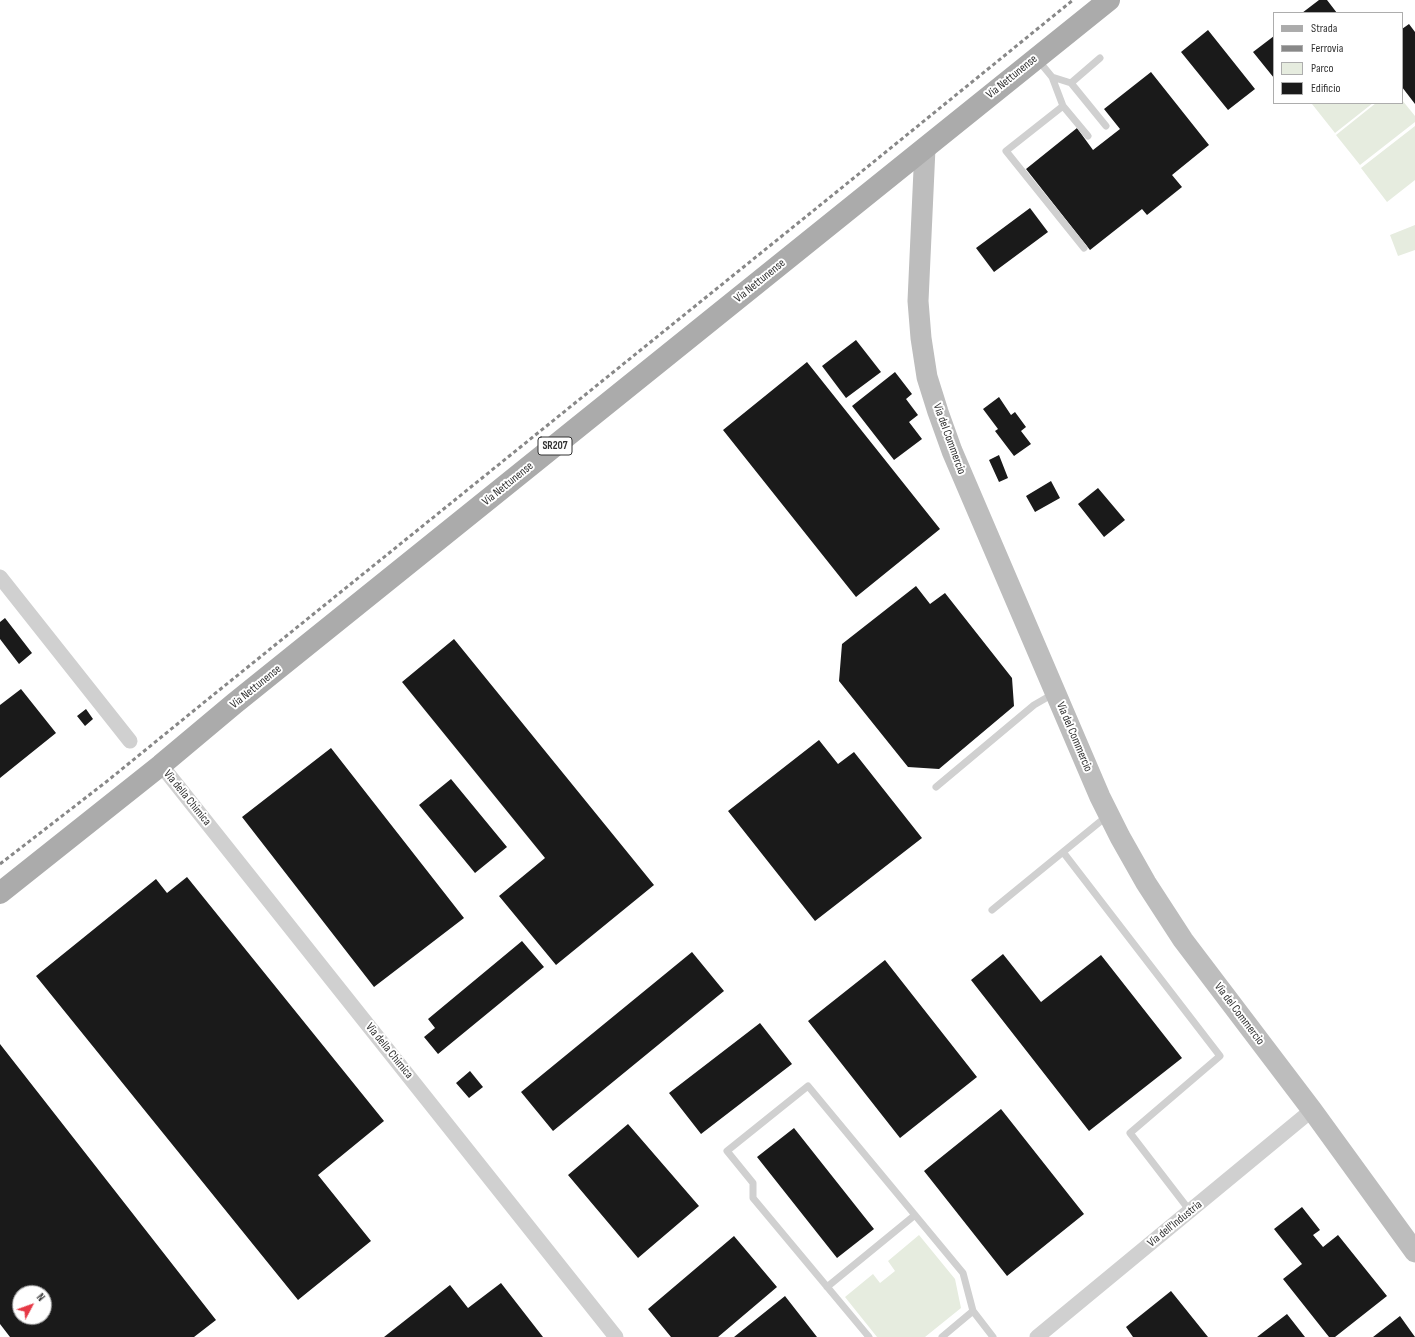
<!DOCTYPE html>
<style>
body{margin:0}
#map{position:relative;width:1415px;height:1337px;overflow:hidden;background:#fff;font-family:"Sofia Sans Condensed",sans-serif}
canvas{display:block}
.legend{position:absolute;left:1273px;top:12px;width:130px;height:92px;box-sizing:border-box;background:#fff;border:1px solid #adadad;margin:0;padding:5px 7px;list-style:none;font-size:12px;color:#333}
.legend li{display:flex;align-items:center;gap:8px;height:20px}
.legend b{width:20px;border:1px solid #adadad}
.north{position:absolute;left:12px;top:1285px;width:40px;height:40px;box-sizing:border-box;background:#fff;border:1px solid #adadad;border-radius:50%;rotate:49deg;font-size:11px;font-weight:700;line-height:16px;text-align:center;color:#333}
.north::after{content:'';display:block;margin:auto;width:14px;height:18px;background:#e63946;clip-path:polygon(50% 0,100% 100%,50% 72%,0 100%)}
</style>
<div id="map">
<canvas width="1415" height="1337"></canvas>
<ul class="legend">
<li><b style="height:5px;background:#ababab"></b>Strada</li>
<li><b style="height:5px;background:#888"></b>Ferrovia</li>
<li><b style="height:11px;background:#e6ecdf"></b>Parco</li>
<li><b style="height:11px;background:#1a1a1a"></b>Edificio</li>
</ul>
<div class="north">N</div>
</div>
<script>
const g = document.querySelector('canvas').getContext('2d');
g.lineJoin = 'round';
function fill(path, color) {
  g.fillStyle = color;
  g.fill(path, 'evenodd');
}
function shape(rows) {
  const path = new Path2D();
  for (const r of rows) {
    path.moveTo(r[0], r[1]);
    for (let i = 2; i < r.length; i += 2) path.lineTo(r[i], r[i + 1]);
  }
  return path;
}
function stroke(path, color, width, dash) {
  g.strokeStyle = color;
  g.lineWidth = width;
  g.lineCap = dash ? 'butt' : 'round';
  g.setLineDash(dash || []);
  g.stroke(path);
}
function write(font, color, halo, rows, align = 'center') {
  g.font = font + ' "Sofia Sans Condensed",sans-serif';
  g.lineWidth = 4;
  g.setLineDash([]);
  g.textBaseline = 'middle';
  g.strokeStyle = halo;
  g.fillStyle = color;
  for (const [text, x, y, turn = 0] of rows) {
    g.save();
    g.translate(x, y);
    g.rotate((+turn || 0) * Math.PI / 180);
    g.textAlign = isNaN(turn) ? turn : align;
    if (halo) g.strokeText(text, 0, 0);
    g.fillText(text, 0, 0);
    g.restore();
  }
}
const green = shape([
 [1402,100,1415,116,1415,122,1360,165,1336,135,1376,103,1402,103],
 [1313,103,1373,103,1335,133,1312,104],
 [1415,126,1415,180,1387,202,1361,168],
 [1415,225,1415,250,1398,256,1390,235],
 [919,1235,955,1279,961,1308,925,1337,877,1337,845,1297,873,1274,880,1283,895,1271,888,1261]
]);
const building = shape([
 [1319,0,1327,0,1337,13,1302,13],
 [1409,24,1415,32,1415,104,1402,87,1402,29],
 [1208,30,1255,89,1228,110,1181,52],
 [1274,36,1274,78,1253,52],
 [1151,72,1209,145,1172,175,1182,187,1147,215,1142,209,1090,250,1026,169,1077,128,1093,150,1120,129,1104,109],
 [1030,208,1048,232,994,272,976,248],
 [856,340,881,372,846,398,822,366],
 [807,362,940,529,856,597,723,430],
 [895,372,912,394,906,399,918,415,909,422,922,439,894,460,852,406],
 [999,397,1011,415,1015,412,1026,427,1021,431,1031,444,1014,456,995,431,998,429,983,409],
 [999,455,1008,478,999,482,989,460],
 [1051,481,1060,498,1035,512,1026,496],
 [1098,488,1125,520,1104,537,1078,504],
 [916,586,930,604,945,593,1012,678,1014,706,939,769,908,767,839,681,842,644],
 [5,618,32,653,19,664,0,639,0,622],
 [454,639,654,885,556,965,499,896,545,858,402,682],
 [21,689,56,733,0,778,0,705],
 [86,709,93,719,85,726,77,716],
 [819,740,838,764,854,752,922,838,815,921,728,811],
 [331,748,464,918,374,987,242,817],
 [451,779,507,847,475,873,419,805],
 [187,877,384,1121,318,1175,371,1241,298,1300,36,976,156,879,167,893],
 [522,941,544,967,438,1054,424,1037,435,1028,428,1019],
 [692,952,724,991,553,1131,521,1092],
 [1003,954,1041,1002,1101,955,1182,1058,1089,1131,971,980],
 [885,960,977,1077,900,1138,808,1021],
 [760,1023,792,1064,701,1134,669,1093],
 [0,1044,216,1320,194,1337,10,1337,0,1324],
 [20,1293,44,1293,44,1317,20,1317],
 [470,1071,483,1087,469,1098,456,1083],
 [1001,1109,1084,1214,1007,1276,924,1171],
 [628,1124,699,1206,638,1258,568,1175],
 [794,1128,874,1229,837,1258,757,1157],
 [1302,1207,1320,1230,1313,1235,1323,1247,1338,1235,1387,1296,1335,1337,1329,1337,1283,1279,1302,1264,1274,1229],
 [734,1236,777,1287,718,1337,671,1337,648,1309],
 [501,1283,543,1337,384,1337,450,1285,468,1308],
 [1171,1291,1208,1337,1133,1337,1126,1327],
 [785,1296,817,1337,734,1337],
 [1287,1314,1305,1337,1257,1337],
 [1400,1316,1415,1337,1373,1337]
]);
const lane = shape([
 [1038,60,1052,77,1063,106,1006,151,1084,248],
 [1052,77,1071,83,1106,126],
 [1071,83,1100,58],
 [1063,106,1088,136],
 [936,787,1034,705,1053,694],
 [1107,816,1063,852,1220,1056,1130,1133,1190,1211],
 [992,910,1063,852],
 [827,1287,915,1215],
 [869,1337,753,1198,753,1183,727,1151,808,1086,963,1273,973,1311,993,1337],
 [942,1337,973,1311]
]);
const street = shape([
 [0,577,130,741],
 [161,765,616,1337],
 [1037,1337,1312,1110]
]);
const secondary = shape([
 [925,148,918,301,921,338,927,377,938,412,952,451,1100,797,1120,837,1146,883,1183,940,1312,1110,1415,1252]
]);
const primary = shape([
 [0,893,161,765,235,703,1109,0]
]);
const rail = shape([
 [0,864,106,782,202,704,834,194,1073,0]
]);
const shields = [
 [555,446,34]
];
const shieldNames = [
 ["SR207",555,446]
];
const streetNames = [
 ["Via Nettunense",1012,77,-39],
 ["Via Nettunense",760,281,-39],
 ["Via del Commercio",949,439,70],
 ["Via Nettunense",508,484,-39],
 ["Via Nettunense",256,687,-39],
 ["Via del Commercio",1074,737,67],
 ["Via della Chimica",187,798,51],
 ["Via del Commercio",1239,1014,53],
 ["Via della Chimica",389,1051,51],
 ["Via dell'Industria",1175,1224,-39]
];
fill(green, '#e6ecdf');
fill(building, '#1a1a1a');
stroke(lane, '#d0d0d0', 7);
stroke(street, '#d0d0d0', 15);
stroke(secondary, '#bdbdbd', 21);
stroke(primary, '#ababab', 22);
stroke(rail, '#888', 3, [4, 3]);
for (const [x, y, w] of shields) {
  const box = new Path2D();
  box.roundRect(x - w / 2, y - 9, w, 18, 3);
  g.fillStyle = '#fff';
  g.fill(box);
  stroke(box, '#333', 1);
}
write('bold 11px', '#333', null, shieldNames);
write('12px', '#333', '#fff', streetNames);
</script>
